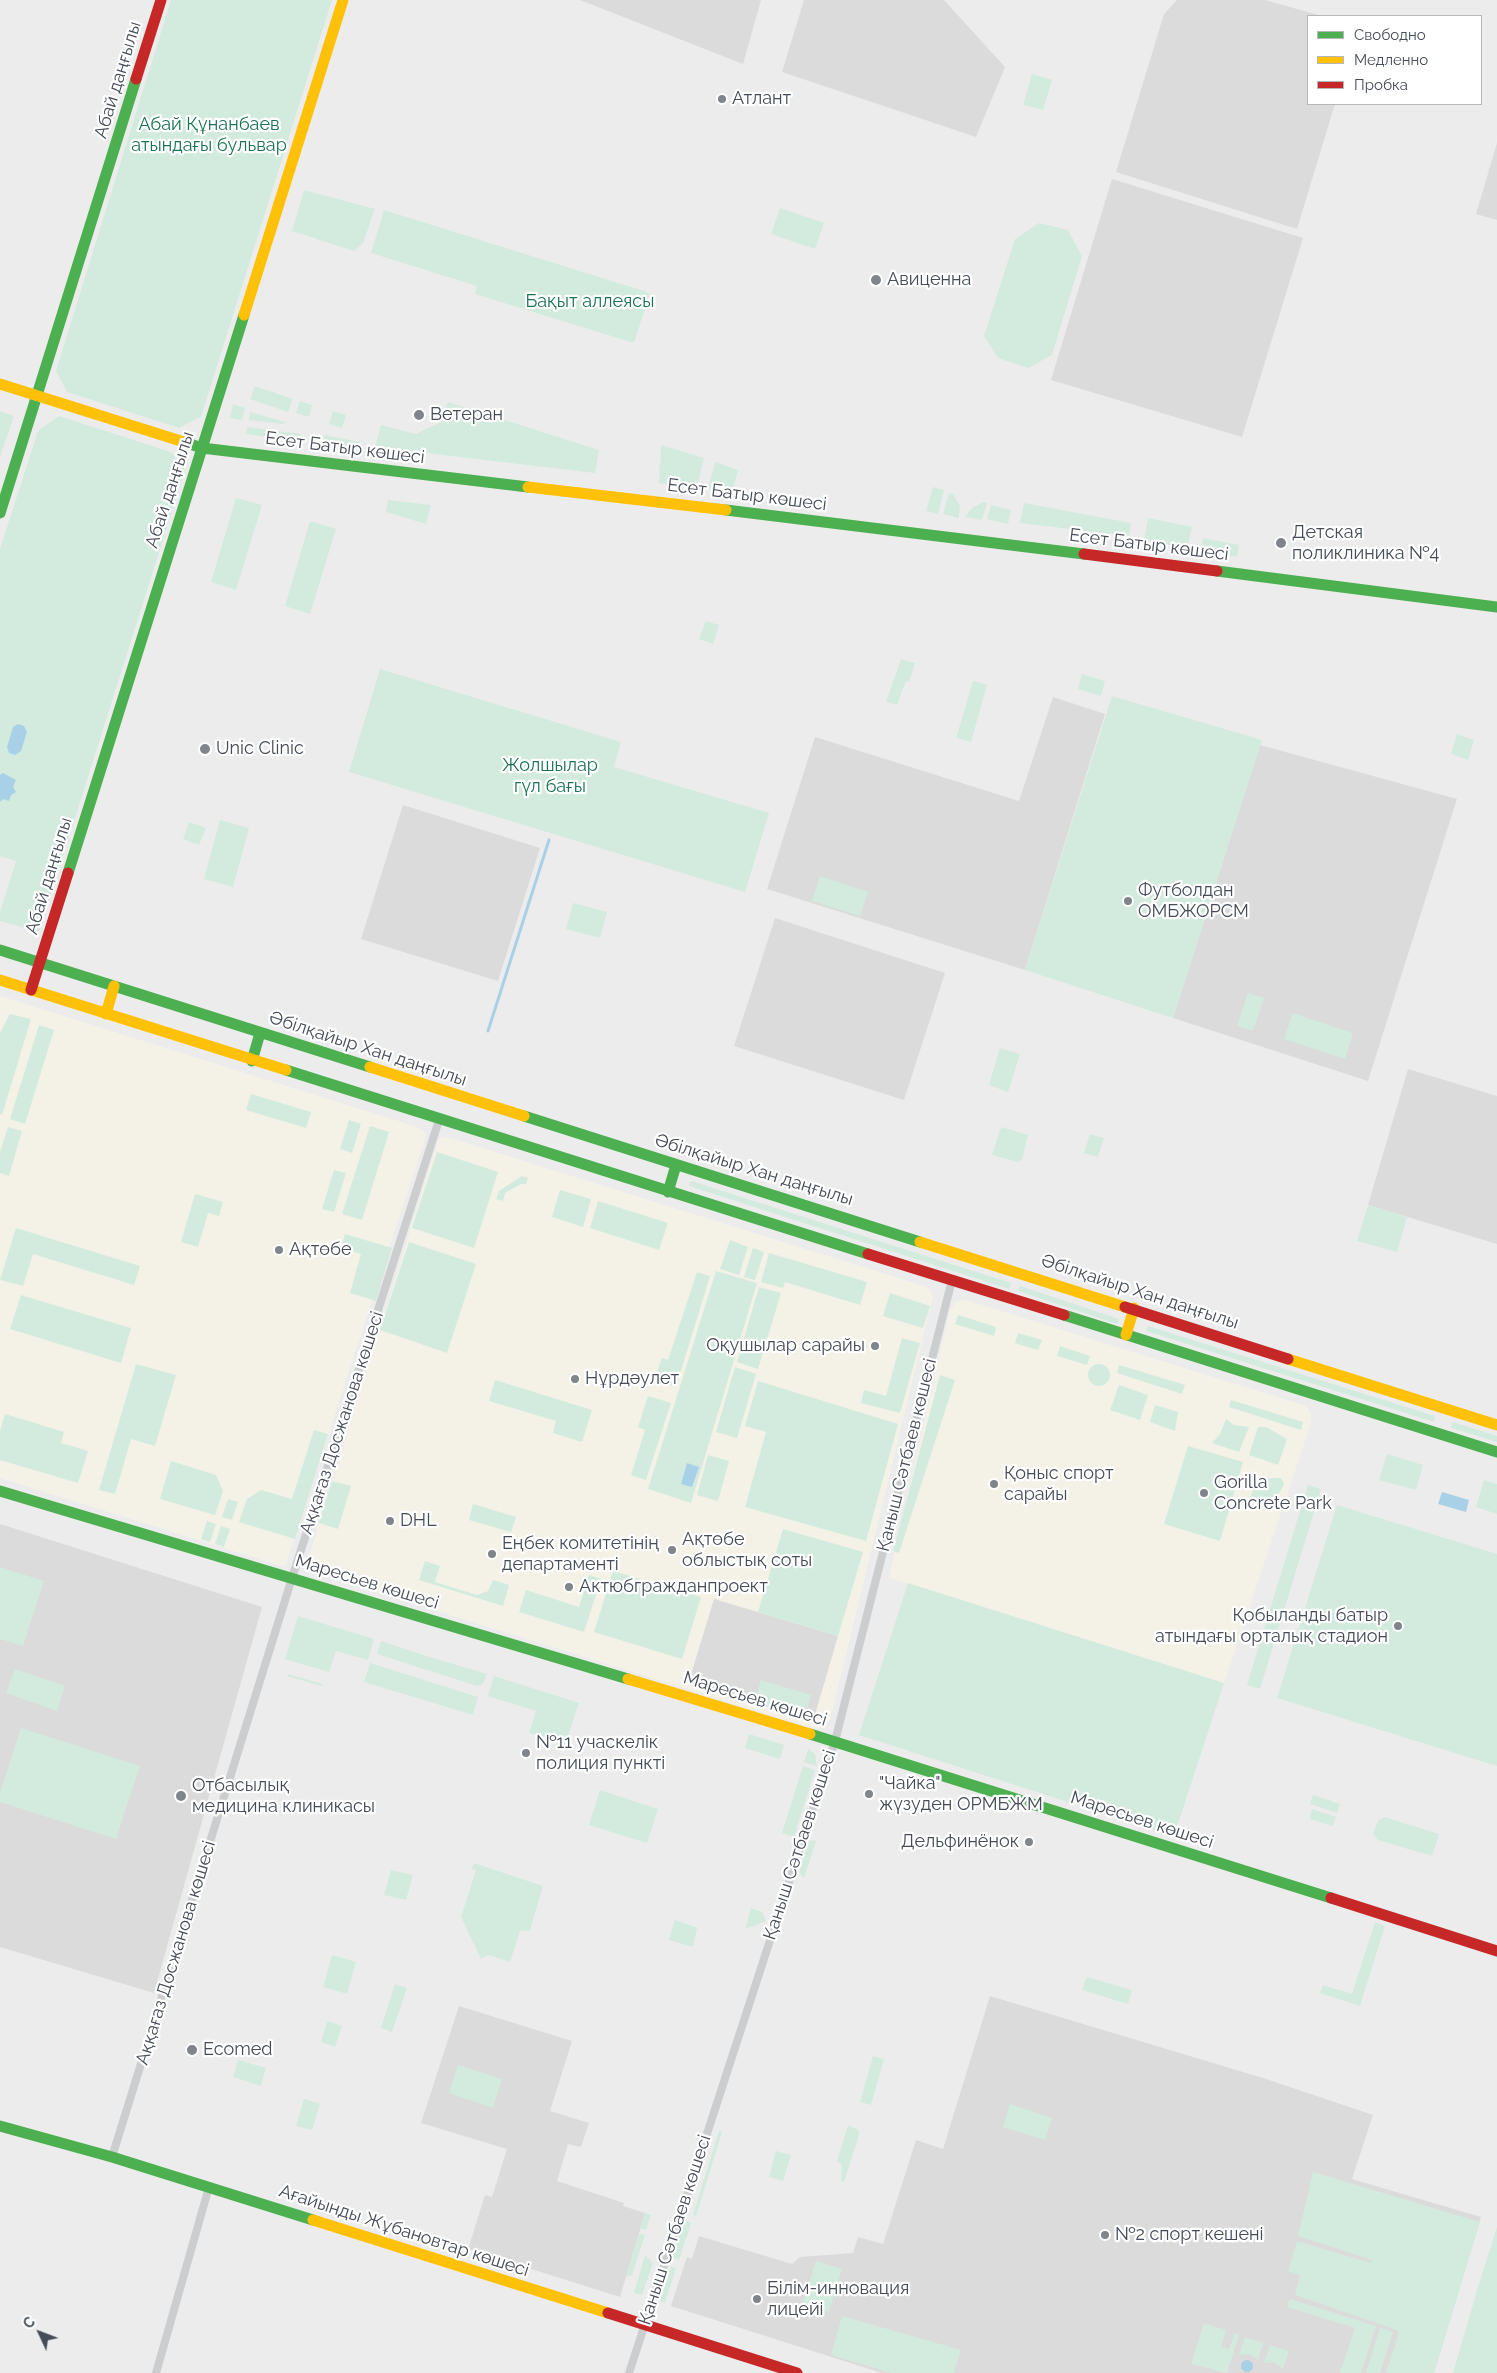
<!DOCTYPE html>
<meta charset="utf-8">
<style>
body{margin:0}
#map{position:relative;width:1497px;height:2373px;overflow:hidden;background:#edecec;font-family:Raleway,sans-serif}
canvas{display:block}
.legend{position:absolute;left:1307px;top:15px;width:175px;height:90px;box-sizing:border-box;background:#fff;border:1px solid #b5b7bc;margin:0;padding:6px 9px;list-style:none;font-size:15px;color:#454c57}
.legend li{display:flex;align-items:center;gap:10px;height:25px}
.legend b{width:25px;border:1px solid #b5b7bc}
.north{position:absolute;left:15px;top:2308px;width:50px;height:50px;-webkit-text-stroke:4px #fff;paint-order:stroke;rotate:313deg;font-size:14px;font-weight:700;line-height:20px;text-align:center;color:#454c57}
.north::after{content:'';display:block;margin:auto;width:18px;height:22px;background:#454c57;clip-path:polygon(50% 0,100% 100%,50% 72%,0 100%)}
</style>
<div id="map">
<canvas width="1497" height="2373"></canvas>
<ul class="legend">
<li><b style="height:6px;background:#4caf50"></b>Свободно</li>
<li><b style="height:6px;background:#ffc107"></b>Медленно</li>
<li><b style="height:6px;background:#c62828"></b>Пробка</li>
</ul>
<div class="north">С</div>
</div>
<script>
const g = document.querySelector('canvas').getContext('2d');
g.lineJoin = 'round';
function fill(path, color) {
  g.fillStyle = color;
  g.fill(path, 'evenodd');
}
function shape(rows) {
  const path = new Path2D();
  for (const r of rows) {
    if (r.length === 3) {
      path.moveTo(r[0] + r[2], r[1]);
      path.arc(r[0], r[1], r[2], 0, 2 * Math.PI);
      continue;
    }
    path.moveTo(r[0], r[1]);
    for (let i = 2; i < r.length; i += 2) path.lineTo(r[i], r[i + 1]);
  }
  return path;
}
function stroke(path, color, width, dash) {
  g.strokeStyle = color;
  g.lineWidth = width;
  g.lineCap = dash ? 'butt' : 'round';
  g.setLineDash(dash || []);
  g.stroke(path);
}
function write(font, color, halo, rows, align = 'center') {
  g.font = font + ' Raleway,sans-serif';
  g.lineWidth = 4.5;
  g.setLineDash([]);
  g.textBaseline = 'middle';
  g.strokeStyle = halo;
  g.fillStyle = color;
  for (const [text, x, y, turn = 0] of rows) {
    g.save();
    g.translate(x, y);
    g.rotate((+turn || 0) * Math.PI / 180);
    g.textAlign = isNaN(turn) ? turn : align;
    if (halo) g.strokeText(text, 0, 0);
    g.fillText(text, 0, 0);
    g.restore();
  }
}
const commercial = shape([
 [0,996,417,1127,425,1132,426,1136,285,1567,0,1478],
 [442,1137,447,1137,924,1286,930,1290,933,1296,830,1720,823,1727,817,1729,305,1570,438,1141],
 [966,1300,1306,1406,1311,1414,1311,1423,1224,1683,889,1578,950,1310,957,1301]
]);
const education = shape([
 [580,0,761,0,743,64],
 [804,0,944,0,1005,67,976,137,782,72],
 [1177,0,1265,0,1322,16,1308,16,1308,104,1335,104,1297,229,1116,172,1164,14],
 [1497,143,1497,220,1476,214],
 [1112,179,1303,238,1242,437,1051,380],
 [1053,697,1105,714,1025,970,767,889,815,737,1019,801],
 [1260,745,1457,799,1368,1081,1173,1018],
 [403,805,540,848,498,981,361,939],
 [775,918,945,973,904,1100,734,1046],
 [1408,1069,1497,1096,1497,1244,1368,1205],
 [0,1524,262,1607,154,1993,0,1947],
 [714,1599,838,1636,814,1718,689,1681],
 [990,1996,1263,2078,1373,2115,1352,2179,1481,2217,1434,2373,882,2373,671,2306,687,2257,692,2259,699,2236,792,2264,800,2257,853,2253,858,2237,883,2244,916,2140,943,2149],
 [459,2006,572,2041,550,2111,589,2123,581,2147,568,2144,557,2181,624,2203,623,2206,645,2213,620,2297,468,2249,485,2195,492,2197,507,2149,421,2123]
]);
const green = shape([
 [171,0,332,0,201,417,179,428,67,392,56,371],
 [1032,74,1052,80,1043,110,1023,105],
 [304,190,375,209,363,243,354,251,292,231],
 [780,208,824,223,815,249,771,234],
 [384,210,650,293,634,343,475,294,477,286,371,253],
 [1039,223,1068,230,1082,256,1052,355,1028,368,998,358,984,336,1015,239],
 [255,386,293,399,288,412,250,399],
 [300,401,312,405,309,417,296,413],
 [448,402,599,450,595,473,375,447,381,425,416,434,441,422],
 [233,404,245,408,242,420,230,418],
 [0,411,14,416,0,457],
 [333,411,346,415,342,428,329,424],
 [250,412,285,422,284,424,249,420],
 [59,416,171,452,185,470,39,932,0,921,0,912,16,861,0,856,0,549,38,431],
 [247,427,301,434,300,441,246,434],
 [324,435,360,442,359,450,322,443],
 [661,445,704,458,697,488,659,483],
 [715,462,738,470,732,492,708,489],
 [933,487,944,490,938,514,926,511],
 [949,493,953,494,960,506,959,518,943,514],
 [236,498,262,505,236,590,211,582],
 [388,500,431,505,426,524,386,512],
 [983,502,987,503,982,520,965,517,971,509],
 [1024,503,1131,523,1129,536,1020,523],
 [991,505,1011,510,1008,524,987,519],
 [1148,518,1192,527,1187,549,1144,540],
 [310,521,336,529,310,614,285,606],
 [1203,538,1239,545,1237,557,1201,550],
 [706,621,719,625,713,644,699,639],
 [901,659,915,663,909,682,906,681,897,705,886,702],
 [380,669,621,742,614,767,769,813,745,892,349,772],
 [1082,674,1105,681,1101,696,1078,689],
 [973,681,987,685,971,742,956,738],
 [1112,696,1262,740,1173,1018,1025,970],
 [1457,734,1474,740,1468,760,1451,754],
 [220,820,249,828,233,887,204,879],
 [189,822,206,828,199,845,183,839],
 [820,876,868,892,860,916,812,901],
 [573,903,607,912,600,938,566,929],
 [1248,993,1264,998,1253,1031,1237,1026],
 [1293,1013,1353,1033,1345,1059,1284,1039],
 [10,1014,31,1019,2,1115,0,1114,0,1033],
 [39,1025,54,1030,25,1124,10,1119],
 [1000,1048,1020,1054,1008,1092,989,1085],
 [251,1094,311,1112,306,1128,246,1110],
 [349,1120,361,1124,352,1153,340,1149],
 [370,1126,389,1132,362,1220,342,1214],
 [8,1127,22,1131,9,1176,0,1173,0,1152],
 [1001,1127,1028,1135,1022,1160,1018,1162,992,1155],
 [1090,1134,1104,1138,1098,1157,1084,1153],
 [437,1152,498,1172,474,1248,412,1228],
 [334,1170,346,1173,334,1212,322,1209],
 [522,1176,528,1178,526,1184,521,1184,505,1193,503,1201,496,1199,499,1191],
 [691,1181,1011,1283,1009,1289,689,1186],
 [560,1190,591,1199,583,1227,552,1217],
 [195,1194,223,1202,219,1216,208,1213,198,1247,181,1242],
 [598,1201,668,1223,659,1250,590,1228],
 [1368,1205,1407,1217,1397,1252,1357,1241],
 [16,1228,140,1266,134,1285,33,1254,23,1286,0,1280],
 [345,1234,392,1248,376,1301,350,1293,361,1254,341,1248],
 [730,1240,748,1247,739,1275,720,1269],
 [409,1242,476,1264,447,1353,380,1330],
 [753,1248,764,1252,755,1280,744,1277],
 [769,1253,867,1282,860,1305,785,1282,783,1288,761,1282],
 [716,1271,757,1283,691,1503,648,1489],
 [697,1272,710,1276,676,1387,654,1380,662,1358,668,1360],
 [1020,1286,1119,1319,1117,1324,1018,1291],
 [759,1287,781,1293,758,1369,737,1362],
 [890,1293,930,1306,923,1328,883,1316],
 [21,1295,131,1328,121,1363,10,1329],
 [958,1315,996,1327,994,1336,955,1324],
 [1148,1326,1435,1416,1434,1422,1146,1331],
 [1018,1333,1042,1340,1038,1350,1015,1343],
 [902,1338,920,1343,900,1413,861,1403,864,1390,886,1396],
 [1060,1346,1090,1356,1087,1365,1057,1356],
 [136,1364,176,1375,155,1446,131,1439,115,1494,99,1490],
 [1099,1375,11],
 [1119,1365,1185,1385,1182,1394,1117,1373],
 [735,1367,756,1374,737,1438,716,1432],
 [940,1375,955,1380,899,1553,893,1551],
 [495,1380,592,1410,582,1442,553,1433,556,1421,489,1401],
 [758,1381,898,1424,866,1541,745,1507,766,1432,745,1426],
 [1119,1385,1148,1395,1140,1420,1110,1410],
 [648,1396,671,1403,646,1480,631,1475,645,1430,638,1427],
 [1231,1400,1303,1422,1301,1430,1229,1407],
 [1155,1405,1178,1412,1175,1431,1150,1422],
 [5,1414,64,1432,61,1443,88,1451,78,1483,0,1460,0,1431],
 [1226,1419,1234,1425,1249,1427,1239,1452,1212,1443,1220,1434],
 [1453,1422,1497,1436,1497,1442,1451,1428],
 [1258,1427,1266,1427,1287,1439,1278,1465,1249,1455],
 [314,1430,328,1434,295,1539,239,1522,247,1499,261,1490,292,1499],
 [1188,1446,1243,1462,1220,1541,1164,1524],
 [1387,1454,1423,1465,1416,1490,1379,1480],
 [708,1455,729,1461,718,1501,697,1495],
 [171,1461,216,1475,223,1491,215,1515,160,1499],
 [1277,1478,1281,1478,1284,1484,1278,1496,1278,1506,1270,1510,1252,1499,1251,1495,1257,1479],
 [1484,1480,1497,1484,1497,1514,1476,1507],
 [332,1481,351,1486,338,1529,319,1523],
 [1308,1485,1321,1489,1260,1689,1247,1685],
 [228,1499,238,1502,232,1520,222,1517],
 [473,1504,516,1517,511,1532,469,1520],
 [1337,1505,1497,1554,1497,1766,1277,1698],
 [207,1521,216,1524,210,1542,201,1539],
 [221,1526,230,1529,224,1547,215,1544],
 [783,1529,863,1552,838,1636,758,1612],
 [425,1561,440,1566,435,1582,477,1595,488,1591,493,1580,509,1585,503,1606,419,1580],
 [0,1567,44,1581,23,1646,0,1639],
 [613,1571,701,1597,682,1659,594,1632],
 [589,1575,601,1579,584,1632,519,1612,526,1590,579,1607],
 [908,1583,1224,1683,1174,1836,859,1735],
 [298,1616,374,1639,368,1660,336,1651,329,1672,285,1659],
 [381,1641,423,1655,487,1674,483,1684,477,1686,377,1654],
 [370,1663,478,1697,473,1715,364,1682],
 [15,1669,65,1686,57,1711,6,1693],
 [288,1674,322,1684,322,1686,287,1676],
 [494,1676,579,1703,565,1744,529,1733,536,1711,488,1696],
 [761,1680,811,1695,804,1718,754,1703],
 [21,1728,140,1766,116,1839,0,1802,0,1793],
 [749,1734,784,1745,780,1759,745,1748],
 [808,1749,815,1754,817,1766,804,1762],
 [803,1766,815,1770,794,1837,782,1833],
 [600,1790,658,1809,647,1843,589,1825],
 [1313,1795,1340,1804,1337,1813,1310,1804],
 [1312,1809,1336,1817,1333,1826,1310,1819],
 [1384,1817,1439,1834,1432,1856,1378,1840,1373,1834,1378,1821],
 [813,1840,816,1841,804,1878,799,1872,809,1842],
 [474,1863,543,1886,530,1930,520,1931,510,1962,488,1955,481,1959,461,1917,476,1870,472,1869],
 [391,1870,413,1875,406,1900,384,1895],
 [751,1908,762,1912,766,1921,745,1929],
 [675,1920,697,1928,693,1947,669,1940],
 [1375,1922,1385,1926,1360,2006,1320,1993,1323,1985,1352,1994],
 [332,1955,356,1962,347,1994,323,1987],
 [1087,1977,1132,1990,1128,2004,1082,1990],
 [395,1984,407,1988,392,2032,381,2028],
 [327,2021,342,2026,335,2047,321,2042],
 [873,2056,884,2059,871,2105,860,2102],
 [238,2060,266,2068,261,2086,233,2077],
 [458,2065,502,2079,493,2108,449,2093],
 [304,2099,320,2104,312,2130,296,2126],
 [1010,2104,1052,2118,1045,2140,1003,2127],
 [848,2125,858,2130,859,2135,844,2182,841,2181,842,2165,837,2161],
 [719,2131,722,2132,696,2216,693,2215],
 [776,2151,791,2155,783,2181,769,2177],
 [1313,2172,1480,2222,1434,2373,1386,2373,1399,2333,1397,2330,1295,2295,1300,2275,1288,2271,1297,2241,1371,2263,1372,2260,1298,2236],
 [645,2213,651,2215,646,2230,640,2228],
 [686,2221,691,2223,679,2260,674,2258,673,2254,683,2223],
 [1497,2227,1497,2373,1453,2373,1478,2287],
 [639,2234,645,2235,632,2275,626,2277],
 [645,2255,653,2263,642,2295,634,2293],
 [816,2261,842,2269,829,2312,802,2304],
 [671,2267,676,2268,665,2303,659,2301],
 [1290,2299,1376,2326,1361,2373,1340,2373,1355,2328,1287,2307],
 [842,2316,961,2350,954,2373,891,2373,831,2355],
 [1204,2323,1226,2330,1221,2347,1229,2349,1235,2333,1239,2335,1227,2373,1191,2364],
 [1380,2328,1393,2332,1380,2373,1366,2373],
 [1245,2337,1263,2343,1258,2360,1250,2354,1239,2355],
 [1270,2345,1289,2351,1283,2369,1274,2362,1264,2363]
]);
const water = shape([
 [18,724,24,726,27,732,21,751,15,755,9,753,7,747,13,727],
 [3,773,16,780,13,787,16,792,11,795,9,801,3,799,0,802,0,775],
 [687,1463,699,1467,692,1487,681,1484],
 [1442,1492,1469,1500,1466,1512,1438,1504],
 [1247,2366,6]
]);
const stream = shape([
 [488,1031,549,840]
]);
const street = shape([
 [112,2157,292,1578,439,1120],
 [156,2373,209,2187],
 [629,2373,835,1741,952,1280]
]);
const fast = shape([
 [184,442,202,448,528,487],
 [726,510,1084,554],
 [0,513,136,79],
 [1217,571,1497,607],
 [68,873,244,315],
 [0,950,370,1067],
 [252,1061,260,1033],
 [286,1070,868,1254],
 [524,1116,920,1242],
 [668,1192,676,1165],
 [1064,1315,1497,1452],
 [0,1491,628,1679],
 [810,1734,1331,1898],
 [0,2126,112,2157,313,2220]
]);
const slow = shape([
 [244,315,343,0],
 [0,384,184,442],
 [528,487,726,510],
 [0,980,286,1070],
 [106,1014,114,986],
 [370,1067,524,1116],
 [920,1242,1125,1307],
 [1126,1335,1134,1308],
 [1288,1359,1497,1425],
 [628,1679,810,1734],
 [313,2220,608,2313]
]);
const jam = shape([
 [136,79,161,0],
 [1084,554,1217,571],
 [31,990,68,873],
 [868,1254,1064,1315],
 [1125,1307,1288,1359],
 [1331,1898,1497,1951],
 [608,2313,797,2373]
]);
const markers = [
 [722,99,5,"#80848b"],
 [876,280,6,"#80848b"],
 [419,415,6,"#80848b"],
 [1281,543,6,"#80848b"],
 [205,749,6,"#80848b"],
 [1128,901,5,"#80848b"],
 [279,1250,5,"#80848b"],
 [875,1346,5,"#80848b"],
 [575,1379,5,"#80848b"],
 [994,1484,5,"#80848b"],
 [1204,1493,5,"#80848b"],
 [390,1521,5,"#80848b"],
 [672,1550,5,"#80848b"],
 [492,1554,5,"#80848b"],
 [569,1587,5,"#80848b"],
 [1398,1626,5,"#80848b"],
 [526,1753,5,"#80848b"],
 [869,1794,5,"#80848b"],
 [181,1796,6,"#80848b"],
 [1029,1842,5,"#80848b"],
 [192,2050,6,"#80848b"],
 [1105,2235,5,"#80848b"],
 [757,2299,5,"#80848b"]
];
const streetNames = [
 ["Абай даңғылы",118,80,-73],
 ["Есет Батыр көшесі",345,448,7],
 ["Абай даңғылы",170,490,-72],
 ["Есет Батыр көшесі",747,495,7],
 ["Есет Батыр көшесі",1149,545,7],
 ["Абай даңғылы",49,876,-73],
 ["Әбілқайыр Хан даңғылы",368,1049,18],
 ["Әбілқайыр Хан даңғылы",754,1170,17],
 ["Әбілқайыр Хан даңғылы",1140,1292,18],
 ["Аққағаз Досжанова көшесі",342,1423,-72],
 ["Қаныш Сәтбаев көшесі",907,1455,-76],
 ["Маресьев көшесі",367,1582,17],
 ["Маресьев көшесі",755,1699,17],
 ["Маресьев көшесі",1142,1820,18],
 ["Қаныш Сәтбаев көшесі",800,1845,-72],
 ["Аққағаз Досжанова көшесі",176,1953,-73],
 ["Қаныш Сәтбаев көшесі",675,2230,-72],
 ["Ағайынды Жұбановтар көшесі",404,2231,18]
];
const poiNames = [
 ["Атлант",732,99],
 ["Авиценна",887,280],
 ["Ветеран",430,415],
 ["Детская",1292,533],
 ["поликлиника №4",1292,554],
 ["Unic Clinic",216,749],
 ["Футболдан",1138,891],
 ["ОМБЖОРСМ",1138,912],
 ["Ақтөбе",289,1250],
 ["Оқушылар сарайы",865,1346,"right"],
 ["Нұрдәулет",585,1379],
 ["Қоныс спорт",1004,1474],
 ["сарайы",1004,1495],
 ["Gorilla",1214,1483],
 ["Concrete Park",1214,1504],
 ["DHL",400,1521],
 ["Ақтөбе",682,1540],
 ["облыстық соты",682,1561],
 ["Еңбек комитетінің",502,1544],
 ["департаменті",502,1565],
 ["Актюбгражданпроект",579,1587],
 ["Қобыланды батыр",1388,1616,"right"],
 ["атындағы орталық стадион",1388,1637,"right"],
 ["№11 учаскелік",536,1743],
 ["полиция пункті",536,1764],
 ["\"Чайка\"",879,1784],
 ["жүзуден ОРМБЖМ",879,1805],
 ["Отбасылық",192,1786],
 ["медицина клиникасы",192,1807],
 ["Дельфинёнок",1019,1842,"right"],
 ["Ecomed",203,2050],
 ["№2 спорт кешені",1115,2235],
 ["Білім-инновация",767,2289],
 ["лицейі",767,2310]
];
const parkNames = [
 ["Абай Құнанбаев",209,125],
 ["атындағы бульвар",209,146],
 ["Бақыт аллеясы",590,302],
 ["Жолшылар",550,766],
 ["гүл бағы",550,787]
];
fill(commercial, '#f4f2e7');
fill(education, '#dbdbdb');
fill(green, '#d2ebde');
fill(water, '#a8d1e7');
stroke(stream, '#a8d1e7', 3);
stroke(street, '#cbcdcf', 8);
stroke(fast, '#4caf50', 11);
stroke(slow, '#ffc107', 11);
stroke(jam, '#c62828', 11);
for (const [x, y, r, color] of markers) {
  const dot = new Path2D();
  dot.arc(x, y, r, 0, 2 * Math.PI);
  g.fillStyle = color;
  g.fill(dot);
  stroke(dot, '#fff', 2);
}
write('18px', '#454c57', '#fff', streetNames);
write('18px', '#454c57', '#fff', poiNames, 'left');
write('18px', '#1c7253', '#fff', parkNames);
</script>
